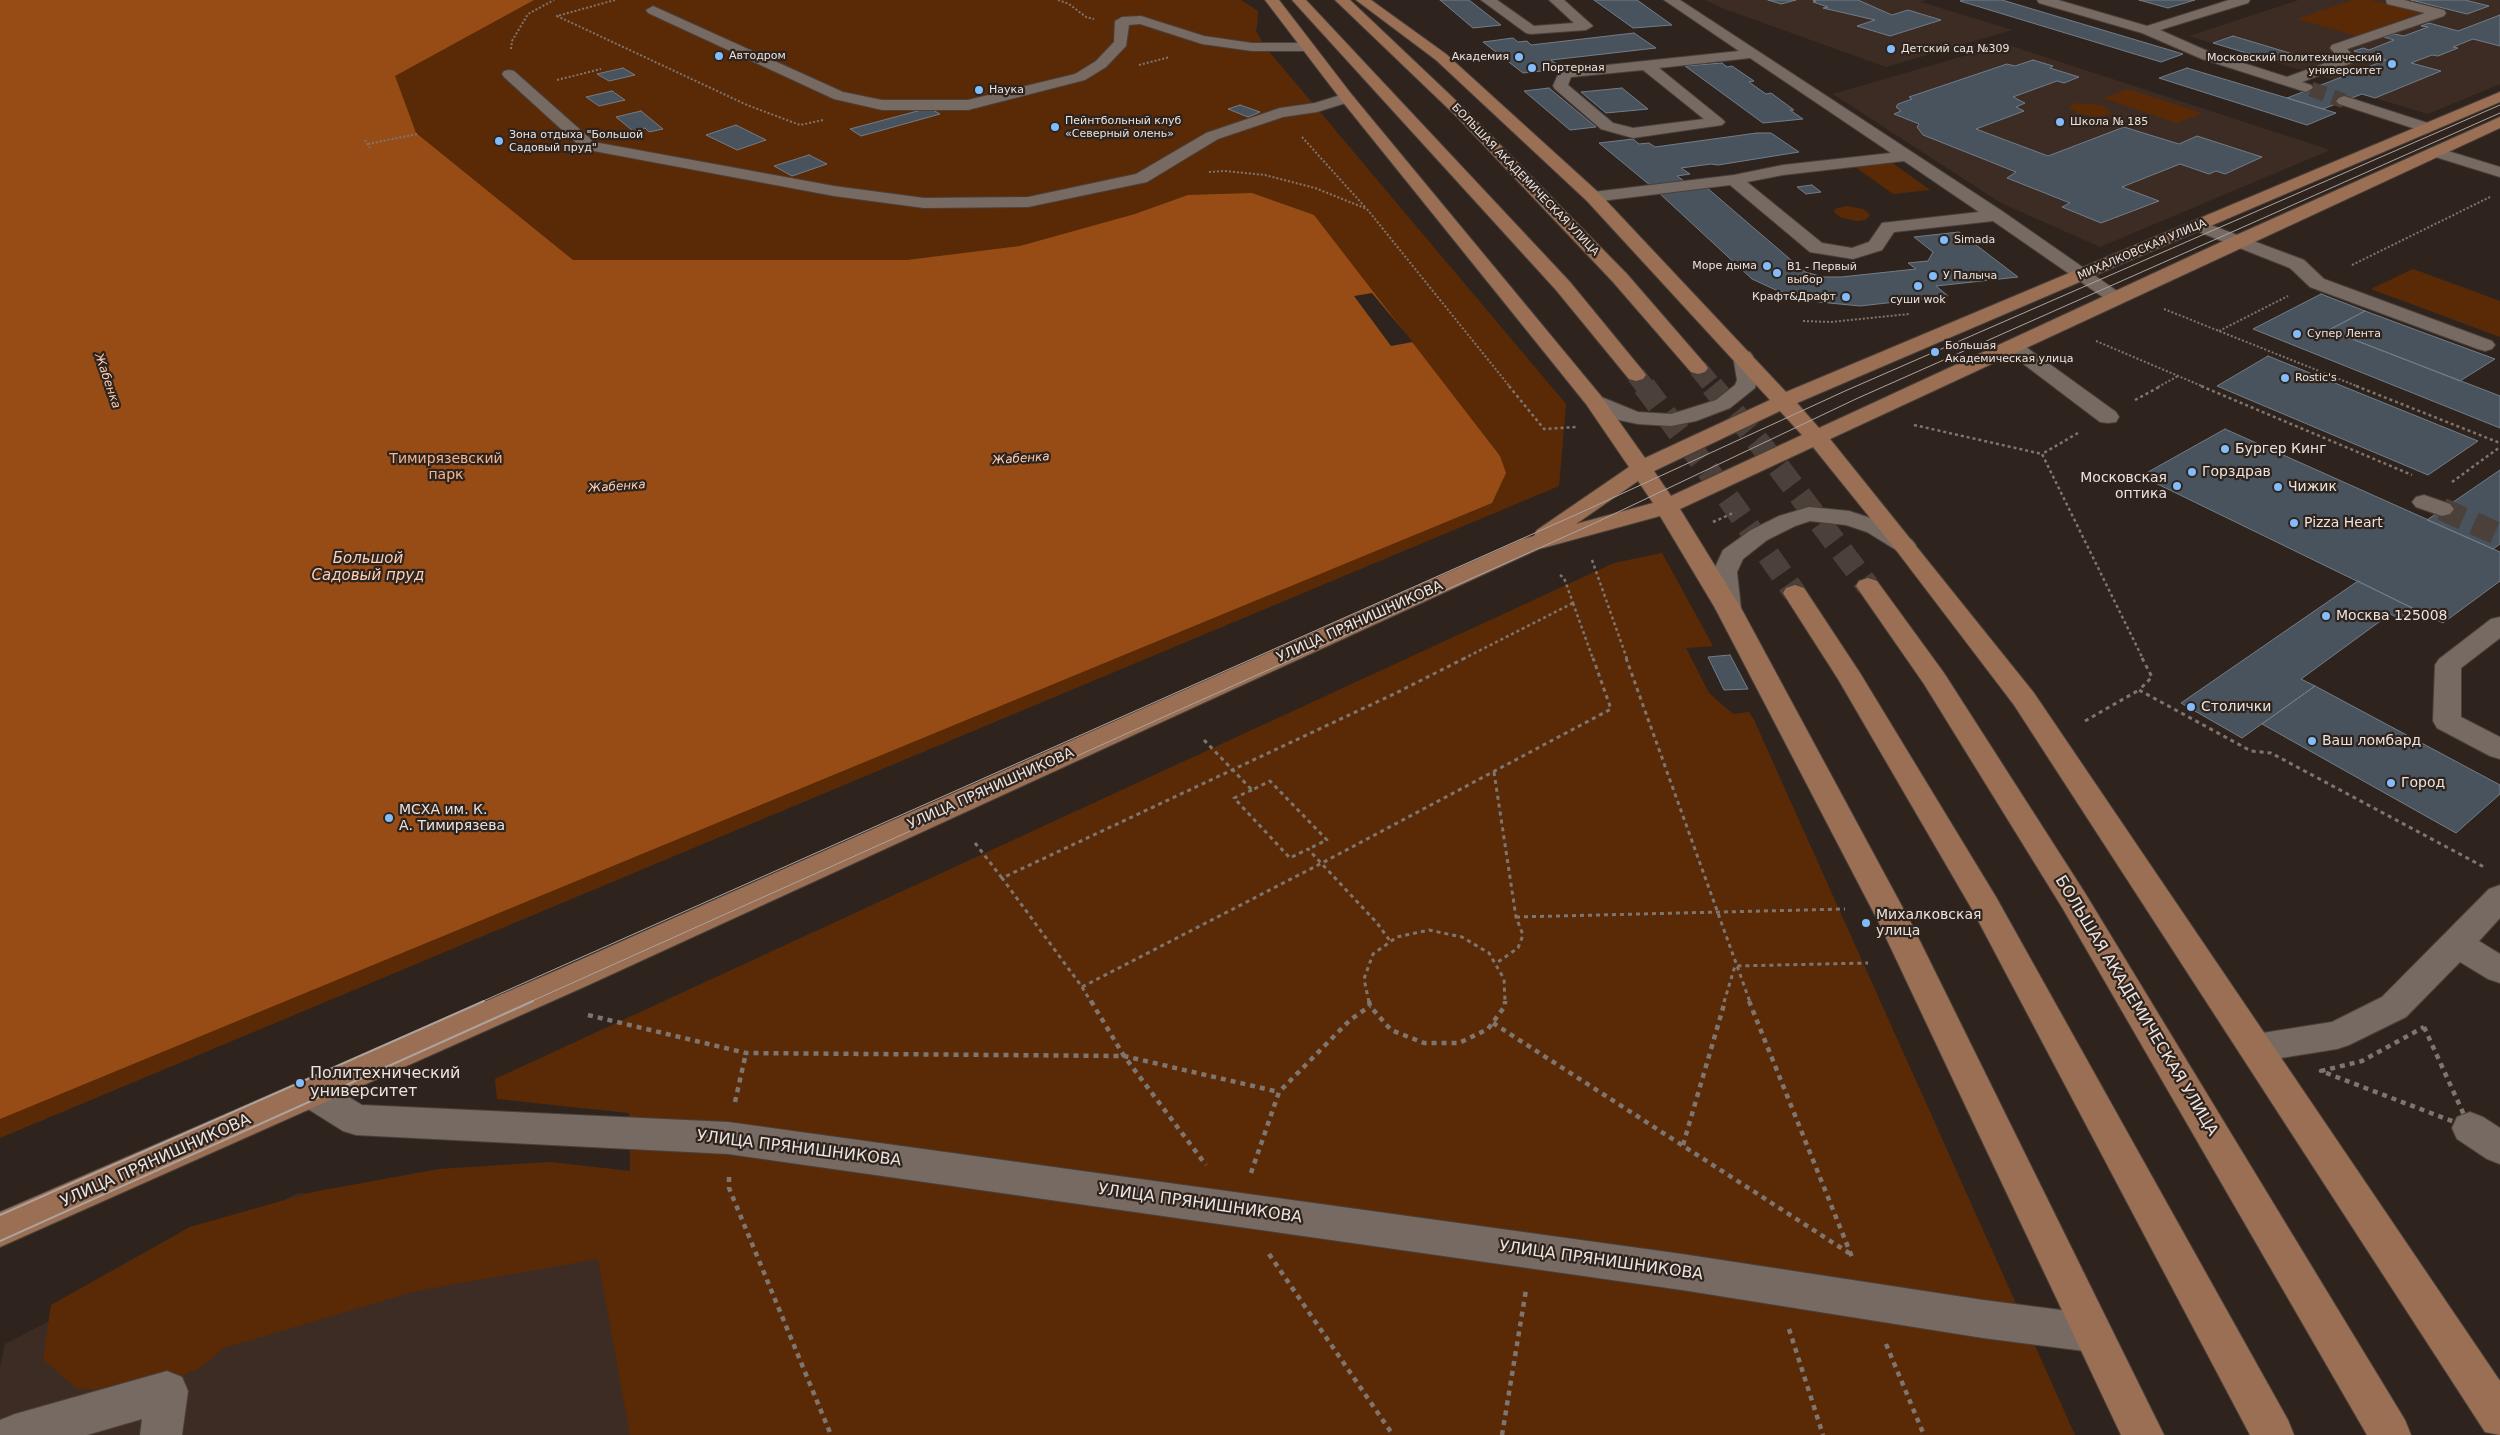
<!DOCTYPE html>
<meta charset="utf-8">
<style>
body{margin:0}
canvas{display:block;background:#2f241d}
</style>
<canvas width="2500" height="1435"></canvas>
<script>
const g = document.querySelector('canvas').getContext('2d');
g.lineJoin = 'round';
function fill(path, color) {
  g.fillStyle = color;
  g.fill(path, 'evenodd');
}
function shape(rows) {
  const path = new Path2D();
  for (const r of rows) {
    path.moveTo(r[0], r[1]);
    for (let i = 2; i < r.length; i += 2) path.lineTo(r[i], r[i + 1]);
  }
  return path;
}
function stroke(path, color, width, dash) {
  g.strokeStyle = color;
  g.lineWidth = width;
  g.lineCap = dash ? 'butt' : 'round';
  g.setLineDash(dash || []);
  g.stroke(path);
}
function write(font, color, halo, rows, align = 'center') {
  g.font = font + ' "DejaVu Sans",sans-serif';
  g.lineWidth = 4.5;
  g.setLineDash([]);
  g.textBaseline = 'middle';
  g.strokeStyle = halo;
  g.fillStyle = color;
  for (const [text, x, y, turn = 0] of rows) {
    g.save();
    g.translate(x, y);
    g.rotate((+turn || 0) * Math.PI / 180);
    g.textAlign = isNaN(turn) ? turn : align;
    if (halo) g.strokeText(text, 0, 0);
    g.fillText(text, 0, 0);
    g.restore();
  }
}
const built = shape([
 [1705,0,1925,0,1921,2,2012,30,1886,67,1722,8],
 [2299,0,2500,0,2500,84,2428,114,2362,94,2324,109,2336,113,2307,125,2159,78,2187,68,2287,98,2334,80,2189,36],
 [2005,44,2330,150,2100,247,2001,203,1833,94],
 [298,1193,631,1207,645,1435,0,1435,0,1367,5,1344]
]);
const green = shape([
 [0,0,1241,0,1258,11,1257,28,1255,29,1266,48,1566,404,1559,486,0,1138],
 [2353,0,2371,0,2420,13,2357,36,2297,19],
 [2128,89,2202,113,2177,123,2103,98],
 [2074,103,2100,105,2107,108,2111,114,2098,117,2080,114,2069,108],
 [1891,162,1930,190,1893,194,1854,166],
 [1847,206,1863,209,1870,215,1865,220,1857,221,1842,218,1834,212,1835,209],
 [2413,269,2500,301,2500,337,2371,289],
 [1662,553,1713,646,1686,648,1709,693,1733,714,1749,712,1754,720,2075,1435,630,1435,598,1259,416,1291,224,1348,200,1368,138,1394,76,1388,43,1359,51,1305,190,1227,313,1192,439,1169,550,1162,630,1171,629,1113,497,1099,495,1079,1614,563]
]);
const water = shape([
 [0,0,534,0,395,76,416,133,573,260,907,260,1020,246,1135,214,1188,195,1252,193,1314,215,1500,456,1506,473,1492,503,0,1119]
]);
const pier = shape([
 [1372,293,1413,342,1391,346,1354,296]
]);
const building = shape([
 [1440,0,1469,0,1501,25,1473,28,1440,0],
 [1594,0,1637,0,1672,25,1633,28,1594,0],
 [1768,0,1796,0,1781,4,1768,0],
 [1813,0,1858,0,1892,15,1908,10,1941,20,1890,36,1857,26,1875,20,1823,8,1828,7,1813,2,1816,1,1813,0],
 [1964,0,2002,0,2183,54,2161,62,1960,1,1964,0],
 [2139,0,2195,0,2168,8,2139,0],
 [2411,0,2465,0,2489,6,2467,14,2411,0],
 [2500,15,2500,46,2473,39,2453,47,2458,48,2438,56,2432,55,2411,63,2441,71,2375,98,2362,94,2323,109,2287,98,2386,60,2354,51,2363,48,2369,50,2394,40,2384,37,2394,34,2404,36,2428,27,2421,26,2429,23,2458,31,2500,15],
 [1634,33,1656,48,1551,60,1558,65,1547,66,1552,70,1523,73,1483,42,1513,38,1518,42,1527,41,1531,45,1634,33],
 [2233,36,2293,54,2273,61,2213,43,2233,36],
 [2033,60,2053,66,2050,68,2079,77,2064,83,2057,81,2013,97,2025,103,2016,107,2024,111,1976,129,2048,156,2124,127,2179,144,2197,136,2262,157,2225,174,2216,171,2209,174,2180,164,2122,187,2159,201,2101,223,2062,207,2070,203,2007,178,2016,172,1923,135,1917,127,1919,124,1894,114,1901,111,1896,107,1898,104,1912,99,1909,97,2007,64,2015,66,2033,60],
 [1722,63,1727,67,1732,66,1754,81,1749,82,1766,94,1771,93,1794,110,1790,110,1803,119,1763,123,1685,66,1722,63],
 [623,68,635,75,609,81,597,74,623,68],
 [2187,68,2287,98,2336,113,2307,125,2159,78,2187,68],
 [1549,88,1596,127,1570,130,1524,91,1549,88],
 [1622,88,1648,109,1606,113,1581,92,1622,88],
 [612,91,625,100,599,106,586,97,612,91],
 [1240,105,1260,112,1248,117,1228,109,1240,105],
 [929,108,940,114,861,136,850,129,929,108],
 [641,111,663,129,649,132,645,128,633,131,616,117,641,111],
 [736,125,766,140,737,150,706,135,736,125],
 [1757,133,1771,133,1799,152,1718,165,1711,164,1681,168,1690,174,1677,176,1684,181,1651,186,1599,143,1633,139,1639,144,1649,143,1655,147,1757,133],
 [809,155,827,164,792,176,774,166,809,155],
 [1812,185,1821,192,1806,194,1797,187,1812,185],
 [1706,187,1805,272,1824,277,1841,277,1916,269,1908,263,1928,261,1933,252,1914,237,1959,232,2018,277,1936,286,1948,296,1860,306,1819,302,1778,291,1752,279,1658,192,1706,187],
 [2321,294,2365,311,2329,330,2500,396,2500,428,2253,329,2321,294],
 [2365,311,2419,331,2495,359,2460,381,2329,330,2365,311],
 [2268,356,2478,441,2428,475,2217,386,2268,356],
 [2225,429,2500,552,2500,581,2443,623,2141,476,2225,429],
 [2500,470,2500,544,2493,549,2427,520,2500,470],
 [2358,581,2418,611,2404,621,2390,614,2301,679,2315,686,2242,738,2181,703,2358,581],
 [1730,655,1748,689,1724,690,1708,657,1730,655],
 [2315,686,2500,785,2500,794,2456,833,2262,724,2315,686]
]);
const minorTunnelFar1 = shape([
 [2311,89,2344,101]
]);
const minorTunnel = shape([
 [2442,509,2500,535]
]);
const majorTunnelFar1 = shape([
 [1698,368,1713,387],
 [1636,375,1645,387]
]);
const majorTunnel = shape([
 [1644,386,1719,485,1795,593],
 [1712,386,1774,461,1868,586]
]);
const pathFar3 = shape([
 [615,0,557,16,747,105,800,125,823,120],
 [1058,0,1069,4,1086,17,1094,19],
 [511,49,512,41,528,14,554,0],
 [1139,65,1170,57],
 [557,80,601,69],
 [1302,137,1365,207],
 [365,140,370,148],
 [368,144,417,134],
 [1209,172,1225,171,1265,175,1315,188,1367,209,1510,387],
 [2352,265,2490,197],
 [2164,309,2359,387],
 [1803,321,1831,322,1909,314],
 [2219,331,2288,296],
 [2096,341,2204,387],
 [2158,387,2178,376]
]);
const pathFar2 = shape([
 [1509,386,1544,429,1576,427],
 [2201,386,2412,475],
 [2356,386,2500,443],
 [2135,400,2161,386],
 [1914,425,2042,454],
 [2078,433,2042,454,2143,659],
 [2452,482,2500,447],
 [1713,522,1735,512],
 [1592,560,1627,659],
 [1560,575,1564,578,1573,603],
 [1573,603,1593,659],
 [1463,659,1573,603]
]);
const pathFar1 = shape([
 [1465,658,1396,693,1002,878,1082,987,1322,863,1611,709,1593,658],
 [1626,658,1750,1002],
 [2142,658,2152,677,2139,690,2251,751,2271,753,2484,867],
 [2085,721,2139,690],
 [1204,740,1252,790,1270,781,1327,840,1308,849],
 [1494,772,1516,917,1523,935,1518,948,1495,964],
 [1252,790,1234,798,1290,858,1308,849,1377,923,1390,941],
 [975,843,1002,878],
 [1516,917,1845,909],
 [1082,987,1091,1002],
 [1369,1002,1364,979,1373,954,1397,937,1429,930,1462,937,1489,953,1504,979,1505,1002],
 [1724,1002,1735,966,1868,963]
]);
const path = shape([
 [1091,1001,1124,1056,1206,1165],
 [1369,1001,1370,1006,1391,1030,1424,1043,1459,1043,1488,1029,1505,1006,1505,1001],
 [1749,1001,1852,1257],
 [588,1015,746,1053,1124,1056,1279,1092],
 [1493,1023,1849,1253],
 [2424,1027,2470,1128,2321,1071,2362,1061,2424,1027],
 [735,1102,746,1053],
 [1683,1145,1725,1001],
 [1251,1173,1279,1092,1350,1020,1370,1006],
 [729,1177,729,1188,831,1435],
 [1269,1254,1393,1435],
 [1789,1329,1823,1435],
 [1886,1344,1924,1435],
 [1502,1435,1526,1290]
]);
const minor = shape([
 [1481,0,1497,0,1534,26,1574,23,1549,0,1564,0,1593,26,1586,30,1531,34,1526,33,1481,0],
 [1664,0,1680,0,2002,211,2127,298,2124,302,2110,302,1993,221,1894,232,1882,250,1853,259,1810,252,1730,185,1593,202,1587,201,1584,197,1587,193,1593,192,1734,175,1783,165,1891,153,1750,58,1659,68,1722,119,1725,122,1722,125,1633,138,1601,129,1555,89,1553,86,1560,70,1739,51,1664,0],
 [1643,70,1704,119,1633,128,1613,123,1568,85,1571,77,1643,70],
 [1904,161,1979,212,1882,223,1869,242,1852,248,1822,243,1747,182,1783,175,1904,161],
 [2037,0,2058,0,2147,26,2229,0,2250,0,2248,3,2160,30,2212,53,2287,77,2339,58,2330,48,2332,45,2425,13,2387,4,2386,0,2404,0,2444,10,2446,13,2444,16,2347,49,2356,59,2354,62,2302,82,2311,85,2313,88,2306,92,2202,59,2142,33,2039,3,2037,0],
 [653,6,843,92,882,100,968,100,1075,74,1096,61,1114,42,1115,21,1122,17,1141,16,1204,36,1252,43,1306,43,1313,47,1306,51,1252,51,1202,44,1140,24,1129,25,1126,46,1106,67,1085,80,968,110,882,110,834,99,648,13,646,10,653,6],
 [509,70,514,71,594,142,834,186,924,198,1028,197,1136,174,1206,133,1280,108,1315,103,1347,93,1355,98,1352,101,1317,112,1283,117,1218,139,1147,182,1028,207,924,208,834,196,583,149,504,77,502,74,504,71,509,70],
 [2344,96,2434,125,2436,128,2428,133,2339,104,2336,101,2339,98,2344,96],
 [2435,147,2500,167,2500,177,2429,155,2427,152,2429,149,2435,147],
 [2200,221,2304,260,2324,279,2492,341,2495,345,2492,349,2485,351,2478,349,2310,287,2290,268,2194,230,2191,226,2194,222,2200,221],
 [2012,340,2019,342,2116,412,2119,417,2116,422,2108,423,2100,422,2005,350,2002,346,2005,342,2012,340],
 [1743,350,1750,352,1753,356,1757,380,1755,388,1730,408,1696,421,1671,426,1638,424,1614,419,1587,404,1583,400,1587,396,1594,394,1638,412,1671,414,1681,411,1716,400,1735,385,1737,380,1733,356,1736,352,1743,350],
 [2424,495,2450,504,2454,509,2450,514,2442,516,2416,507,2412,502,2416,497,2424,495],
 [1809,507,1849,511,1883,522,1912,540,1916,545,1912,550,1904,552,1896,550,1867,532,1846,525,1810,521,1795,526,1767,540,1743,559,1737,572,1741,608,1737,614,1728,616,1719,614,1715,608,1713,572,1723,550,1751,530,1779,516,1809,507],
 [2500,617,2500,638,2461,668,2461,717,2500,737,2500,759,2490,756,2437,728,2433,721,2435,665,2439,659,2491,619,2500,617],
 [2500,885,2500,918,2479,941,2500,954,2500,983,2488,979,2460,962,2406,1017,2349,1045,2337,1049,2256,1062,2244,1058,2239,1048,2244,1038,2256,1034,2332,1022,2382,997,2489,889,2500,885],
 [312,1078,324,1082,362,1105,728,1122,1682,1254,1983,1300,2092,1314,2106,1319,2112,1333,2106,1347,2092,1352,1983,1338,1682,1290,728,1154,356,1135,343,1131,300,1104,294,1093,300,1082,312,1078],
 [2470,1112,2483,1117,2500,1128,2500,1164,2487,1159,2457,1139,2452,1128,2457,1117,2470,1112],
 [167,1371,182,1377,188,1391,182,1435,140,1435,142,1419,87,1435,0,1435,0,1420,15,1414,167,1371]
]);
const major = shape([
 [1265,0,1279,0,1352,95,1601,396,1645,458,1770,400,1587,201,1436,60,1356,0,1371,0,1446,54,1599,193,1786,392,2500,92,2500,102,1797,403,1819,428,2232,237,2500,117,2500,128,1830,439,2034,693,2500,1381,2500,1435,2485,1432,2014,705,1896,550,1813,447,1680,509,1741,608,1911,923,2164,1435,2121,1435,1879,923,1715,608,1660,516,1539,549,584,987,0,1247,0,1212,560,969,1523,539,1534,536,1537,530,1629,467,1586,404,1342,101,1265,0],
 [1780,411,1802,435,1671,496,1654,471,1780,411],
 [1638,481,1653,503,1576,524,1638,481],
 [1292,0,1306,0,1570,282,1643,371,1646,375,1643,379,1636,381,1629,379,1556,290,1292,0],
 [1335,0,1350,0,1466,110,1627,274,1705,364,1708,368,1705,372,1698,374,1691,372,1613,282,1456,116,1335,0],
 [1868,578,1877,581,1944,673,2085,893,2405,1420,2411,1435,2367,1435,2063,909,1924,684,1856,586,1859,581,1868,578],
 [1795,585,1804,588,1860,673,1996,897,2288,1420,2294,1435,2250,1435,1973,911,1838,679,1783,593,1786,588,1795,585]
]);
const tramFar1 = shape([
 [481,1002,1582,512,1845,391,2500,105],
 [530,1002,1595,523,1858,398,2500,113]
]);
const tram = shape([
 [0,1215,484,1001],
 [0,1241,533,1001]
]);
const markers = [
 [1891,49,5,"#82bcfa"],
 [719,56,5,"#82bcfa"],
 [1519,57,5,"#82bcfa"],
 [2392,64,5,"#82bcfa"],
 [1532,68,5,"#82bcfa"],
 [979,90,5,"#82bcfa"],
 [2060,122,5,"#82bcfa"],
 [1055,127,5,"#82bcfa"],
 [499,141,5,"#82bcfa"],
 [1944,240,5,"#82bcfa"],
 [1767,266,5,"#82bcfa"],
 [1777,273,5,"#82bcfa"],
 [1933,276,5,"#82bcfa"],
 [1918,286,5,"#82bcfa"],
 [1846,297,5,"#82bcfa"],
 [2297,334,5,"#82bcfa"],
 [1935,352,5,"#82bcfa"],
 [2285,378,5,"#82bcfa"],
 [2225,449,5,"#82bcfa"],
 [2192,472,5,"#82bcfa"],
 [2177,486,5,"#82bcfa"],
 [2278,487,5,"#82bcfa"],
 [2294,523,5,"#82bcfa"],
 [2326,616,5,"#82bcfa"],
 [2191,707,5,"#82bcfa"],
 [2312,741,5,"#82bcfa"],
 [2391,783,5,"#82bcfa"],
 [389,818,5,"#82bcfa"],
 [1866,923,5,"#82bcfa"],
 [300,1083,5,"#82bcfa"]
];
const farPoinames = [
 ["Детский сад №309",1901,49],
 ["Автодром",729,56],
 ["Академия",1509,57,"right"],
 ["Московский политехнический",2382,58,"right"],
 ["университет",2382,71,"right"],
 ["Портерная",1542,68],
 ["Наука",989,90],
 ["Пейнтбольный клуб",1065,121],
 ["«Северный олень»",1065,134],
 ["Школа № 185",2070,122],
 ["Зона отдыха \"Большой",509,135],
 ["Садовый пруд\"",509,148],
 ["Simada",1954,240],
 ["Море дыма",1757,266,"right"],
 ["В1 - Первый",1787,267],
 ["выбор",1787,280],
 ["У Палыча",1943,276],
 ["Крафт&Драфт",1836,297,"right"],
 ["суши wok",1918,300,"center"],
 ["Супер Лента",2307,334],
 ["Большая",1945,346],
 ["Академическая улица",1945,359],
 ["Rostic's",2295,378]
];
const farStreetnames = [
 ["БОЛЬШАЯ АКАДЕМИЧЕСКАЯ УЛИЦА",1525,180,46],
 ["МИХАЛКОВСКАЯ УЛИЦА",2142,250,-23]
];
const farWaternames = [
 ["Жабенка",107,381,71],
 ["Жабенка",1021,459,-4],
 ["Жабенка",617,487,-4]
];
const poiNames = [
 ["Бургер Кинг",2235,449],
 ["Горздрав",2202,472],
 ["Московская",2167,478,"right"],
 ["оптика",2167,494,"right"],
 ["Чижик",2288,487],
 ["Pizza Heart",2304,523],
 ["Москва 125008",2336,616],
 ["Столички",2201,707],
 ["Ваш ломбард",2322,741],
 ["Город",2401,783],
 ["МСХА им. К.",399,810],
 ["А. Тимирязева",399,826],
 ["Михалковская",1876,915],
 ["улица",1876,931]
];
const parkNames = [
 ["Тимирязевский",446,459],
 ["парк",446,475]
];
const streetNames = [
 ["УЛИЦА ПРЯНИШНИКОВА",1360,622,-24],
 ["УЛИЦА ПРЯНИШНИКОВА",991,789,-24]
];
const waterNames = [
 ["Большой",368,559],
 ["Садовый пруд",368,576]
];
const nearStreetnames = [
 ["БОЛЬШАЯ АКАДЕМИЧЕСКАЯ УЛИЦА",2136,1006,59],
 ["УЛИЦА ПРЯНИШНИКОВА",799,1149,7],
 ["УЛИЦА ПРЯНИШНИКОВА",156,1161,-24],
 ["УЛИЦА ПРЯНИШНИКОВА",1200,1204,8],
 ["УЛИЦА ПРЯНИШНИКОВА",1601,1261,8]
];
const nearPoinames = [
 ["Политехнический",310,1074],
 ["университет",310,1092]
];
fill(built, '#3d2c23');
fill(green, '#5a2a07');
fill(water, '#984c15');
fill(pier, '#2f241d');
fill(building, '#49535d');
stroke(building, '#727c87', 1);
stroke(minorTunnelFar1, '#4b413a', 15, [15, 8]);
stroke(minorTunnel, '#4b413a', 23, [23, 12]);
stroke(majorTunnelFar1, '#4b413a', 19, [19, 9]);
stroke(majorTunnel, '#4b413a', 23, [23, 12]);
stroke(minor, '#4a403b', 2);
stroke(major, '#4a403b', 2);
stroke(pathFar3, '#7f756f', 2, [2, 2]);
stroke(pathFar2, '#7f756f', 2.5, [3, 3]);
stroke(pathFar1, '#7f756f', 3, [4, 4]);
stroke(path, '#7f756f', 4.5, [5, 5]);
fill(minor, '#776a62');
fill(major, '#9b6f54');
stroke(tramFar1, '#aca39e', 1);
stroke(tram, '#aca39e', 2);
for (const [x, y, r, color] of markers) {
  const dot = new Path2D();
  dot.arc(x, y, r, 0, 2 * Math.PI);
  g.fillStyle = color;
  g.fill(dot);
  stroke(dot, '#2f241d', 2);
}
write('11px', '#ebe3df', '#2f241d', farPoinames, 'left');
write('11px', '#ebe3df', '#2f241d', farStreetnames);
write('italic 12px', '#fbcfb6', '#2f241d', farWaternames);
write('14px', '#ebe3df', '#2f241d', poiNames, 'left');
write('14px', '#f5b590', '#2f241d', parkNames);
write('14px', '#ebe3df', '#2f241d', streetNames);
write('italic 15px', '#fbcfb6', '#2f241d', waterNames);
write('16px', '#ebe3df', '#2f241d', nearStreetnames);
write('16px', '#ebe3df', '#2f241d', nearPoinames, 'left');
</script>
